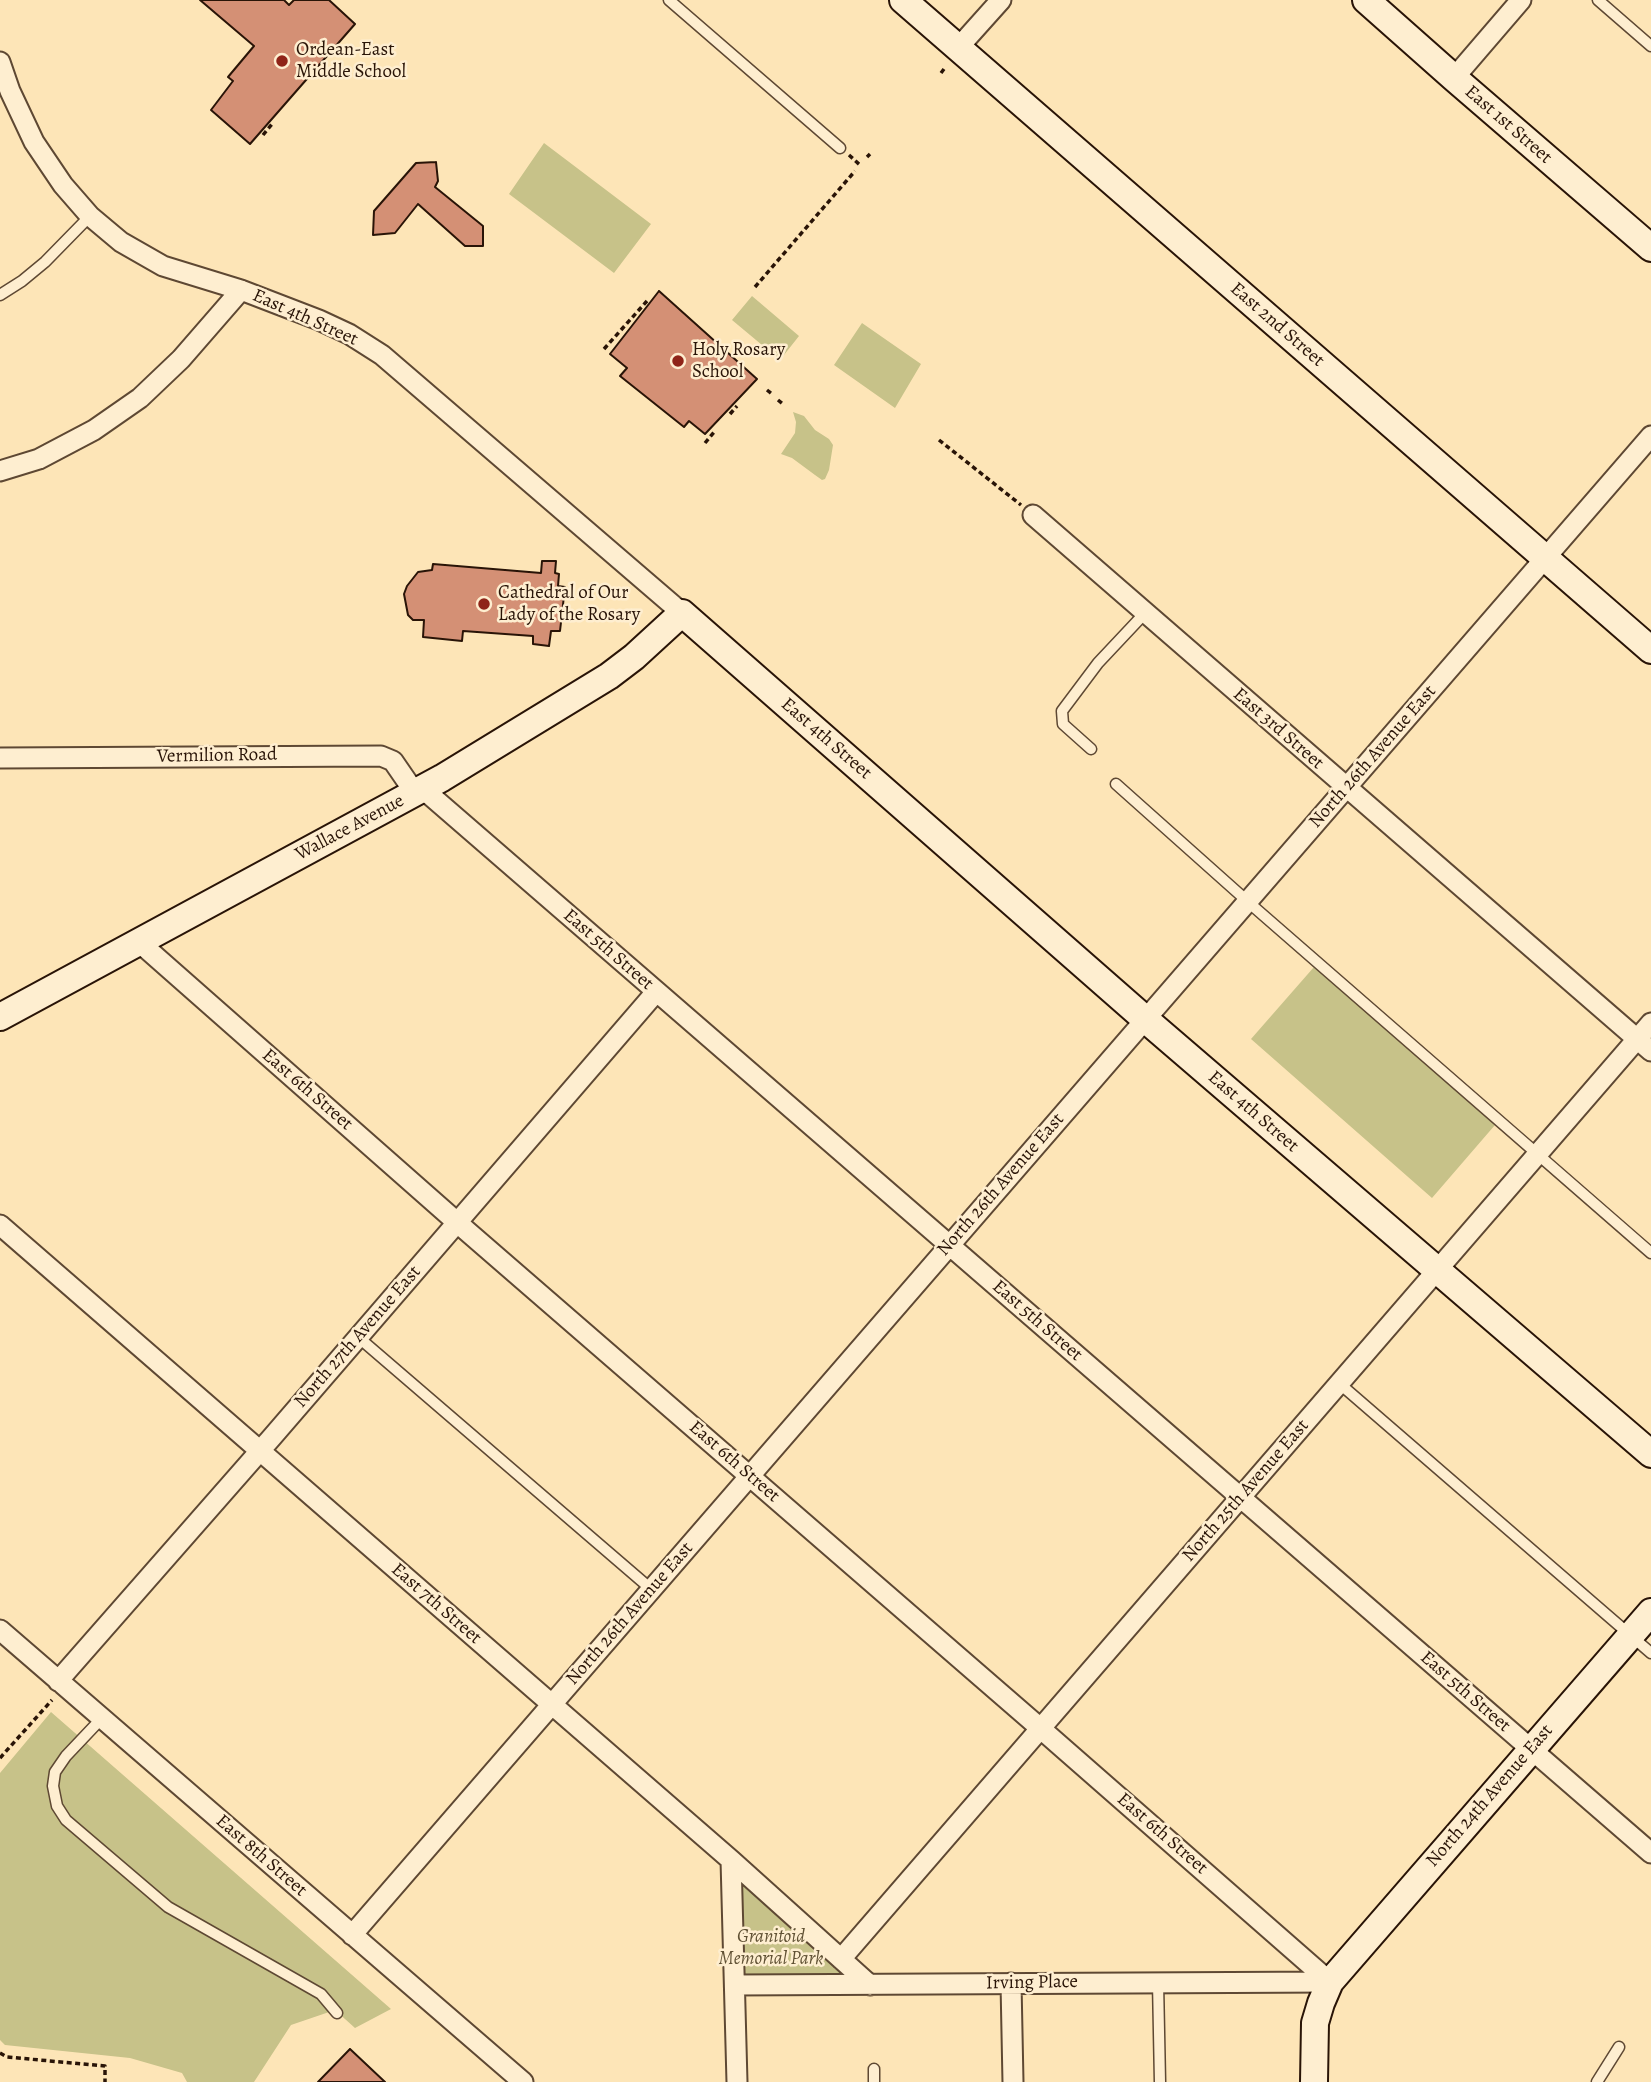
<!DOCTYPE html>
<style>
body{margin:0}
canvas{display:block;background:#fde5b7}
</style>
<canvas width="1651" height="2082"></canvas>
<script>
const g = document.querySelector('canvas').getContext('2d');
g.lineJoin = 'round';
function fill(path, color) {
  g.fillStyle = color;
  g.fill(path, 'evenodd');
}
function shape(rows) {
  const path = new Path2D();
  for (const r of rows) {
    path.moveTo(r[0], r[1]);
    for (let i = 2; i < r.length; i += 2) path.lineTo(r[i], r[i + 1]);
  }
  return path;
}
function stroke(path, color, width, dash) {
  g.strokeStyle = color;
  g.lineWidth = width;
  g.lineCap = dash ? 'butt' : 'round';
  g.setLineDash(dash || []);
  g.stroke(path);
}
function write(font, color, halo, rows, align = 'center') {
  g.font = font + ' Alegreya,serif';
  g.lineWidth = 5;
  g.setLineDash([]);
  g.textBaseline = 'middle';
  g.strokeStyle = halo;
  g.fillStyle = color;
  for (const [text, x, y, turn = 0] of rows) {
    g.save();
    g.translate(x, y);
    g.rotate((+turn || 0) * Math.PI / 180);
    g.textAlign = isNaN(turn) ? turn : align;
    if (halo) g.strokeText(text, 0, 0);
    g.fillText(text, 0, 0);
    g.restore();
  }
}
const green = shape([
 [544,143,651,224,614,273,509,194],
 [752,296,799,336,780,360,732,320],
 [862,323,921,364,895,408,834,365],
 [793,412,804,416,815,430,829,439,833,445,829,470,825,479,822,480,815,475,792,458,781,454,795,433,796,422],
 [1314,967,1495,1125,1432,1198,1251,1039],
 [51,1712,391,2009,355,2028,335,2010,291,2025,254,2082,187,2082,182,2073,130,2058,5,2045,0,2040,0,1773],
 [731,1860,870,1985,735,1985]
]);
const building = shape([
 [200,0,284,0,289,5,294,0,329,0,355,24,250,144,211,110,233,81,228,77,254,46,200,0],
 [436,162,438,181,435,187,483,226,483,246,465,246,418,204,395,233,373,235,374,211,416,163,436,162],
 [659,291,757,379,705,434,689,421,684,427,620,376,627,368,610,354,659,291],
 [542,561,556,561,555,573,559,574,558,586,565,587,560,631,551,631,549,646,533,644,533,636,463,631,462,641,423,637,424,620,413,620,408,615,404,594,407,586,418,572,432,570,433,564,541,573,542,561],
 [350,2049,385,2082,318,2082,350,2049]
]);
const path = shape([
 [941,73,944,69],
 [263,135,272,124],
 [849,155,860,165],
 [867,157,870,154],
 [755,287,855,171],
 [604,349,647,301],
 [767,390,772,394],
 [778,400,784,405],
 [730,414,737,406],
 [939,440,1021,505],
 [705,443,715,431],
 [0,1758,52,1700],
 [0,2053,7,2057,105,2066,105,2082]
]);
const lane = shape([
 [669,0,840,148],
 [1598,0,1651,46],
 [0,295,22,281,45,262,90,216],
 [1091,749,1063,724,1062,711,1098,663,1145,613],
 [1116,784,1255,908,1651,1253],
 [358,1337,651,1589],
 [1340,1384,1651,1653],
 [102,1718,66,1756,55,1772,53,1786,57,1806,66,1820,168,1907,321,1994,337,2013],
 [1158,1982,1160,2082],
 [874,2069,874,2082],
 [1597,2082,1619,2047]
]);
const street = shape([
 [958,48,1001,0],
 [0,62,10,91,34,142,63,185,90,216,121,242,163,266,241,290,319,320,349,334,382,355,682,613],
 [1454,78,1521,0],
 [0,471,39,459,94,430,140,398,181,359,241,290],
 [1033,515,1651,1051],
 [0,758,381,756,393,761,415,793],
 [423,789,1651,1853],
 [139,942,468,1232,1032,1721,1330,1982],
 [0,1225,731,1860,870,1985],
 [0,1630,523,2082],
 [58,1681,273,1436,656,992],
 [731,1860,737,2082],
 [352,1935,1651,436],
 [841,1959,1651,1023],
 [1011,1983,1013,2082],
 [735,1985,1330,1982]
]);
const secondary = shape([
 [903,0,1651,650],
 [1366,0,1454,78,1651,248],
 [0,1017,442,778,609,676,634,657,682,613,1145,1019,1651,1454],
 [1314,2082,1315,2023,1321,2003,1330,1982,1651,1612]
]);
const markers = [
 [282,61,7,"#8f2418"],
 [678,361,7,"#8f2418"],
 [484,604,7,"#8f2418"]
];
const poiNames = [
 ["Ordean-East",296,50],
 ["Middle School",296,72],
 ["Holy Rosary",692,350],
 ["School",692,372],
 ["Cathedral of Our",498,593],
 ["Lady of the Rosary",498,615]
];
const streetNames = [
 ["East 1st Street",1508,125,41],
 ["East 4th Street",305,318,24],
 ["East 2nd Street",1277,325,41],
 ["East 3rd Street",1278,729,41],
 ["East 4th Street",826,739,41],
 ["Vermilion Road",217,756,-1],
 ["North 26th Avenue East",1373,757,-49],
 ["Wallace Avenue",350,828,-28],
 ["East 5th Street",608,950,41],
 ["East 6th Street",307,1090,41],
 ["East 4th Street",1253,1112,41],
 ["North 26th Avenue East",1001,1185,-49],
 ["East 5th Street",1037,1321,41],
 ["North 27th Avenue East",358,1337,-49],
 ["East 6th Street",734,1462,41],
 ["North 25th Avenue East",1246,1491,-49],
 ["East 7th Street",436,1604,41],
 ["North 26th Avenue East",630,1614,-49],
 ["East 5th Street",1465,1692,41],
 ["North 24th Avenue East",1490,1796,-49],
 ["East 6th Street",1162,1834,41],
 ["East 8th Street",261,1856,41],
 ["Irving Place",1032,1983,-1]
];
const parkNames = [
 ["Granitoid",771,1937],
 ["Memorial Park",771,1959]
];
fill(green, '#c7c289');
fill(building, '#d49075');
stroke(building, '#291407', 2);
stroke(lane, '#5e4833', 13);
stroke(street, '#5e4833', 23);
stroke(secondary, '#291407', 30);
stroke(path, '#291407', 3.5, [5, 3.5]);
stroke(lane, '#feeed0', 10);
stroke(street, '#feeed0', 19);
stroke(secondary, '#feeed0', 26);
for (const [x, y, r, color] of markers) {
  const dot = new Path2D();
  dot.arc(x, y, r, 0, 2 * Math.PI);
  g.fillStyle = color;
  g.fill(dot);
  stroke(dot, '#feeed0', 2.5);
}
write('19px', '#291407', '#feeed0', poiNames, 'left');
write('19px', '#291407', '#feeed0', streetNames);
write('italic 19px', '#605134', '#feeed0', parkNames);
</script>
